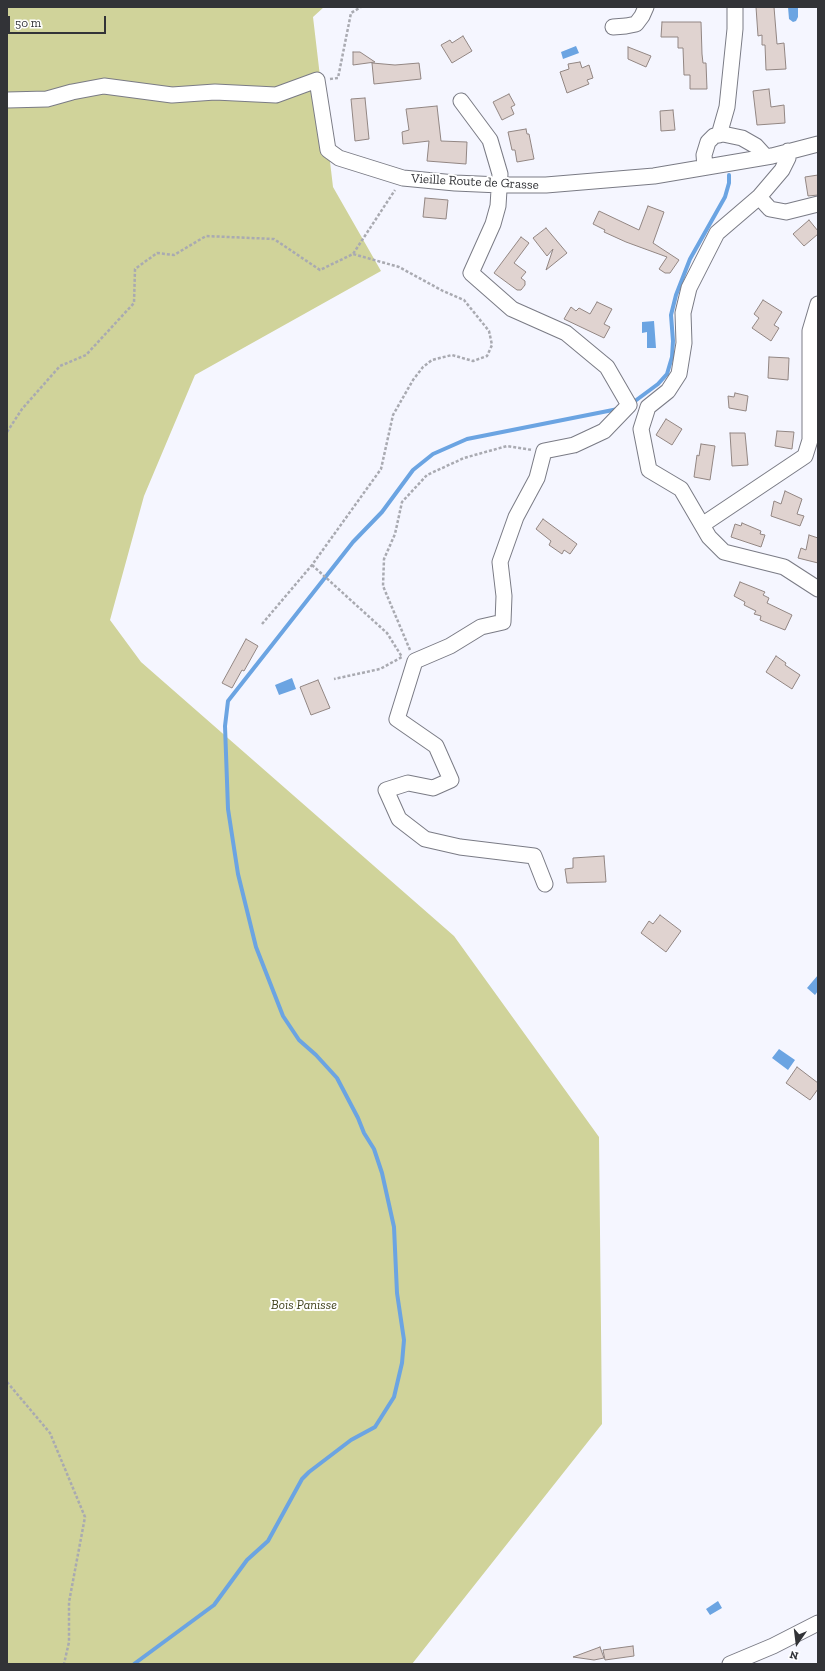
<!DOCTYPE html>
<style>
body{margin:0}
#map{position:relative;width:825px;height:1671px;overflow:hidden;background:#f5f6ff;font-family:"Zilla Slab",serif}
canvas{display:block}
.frame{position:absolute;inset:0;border:8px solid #323337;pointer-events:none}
.north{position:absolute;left:777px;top:1623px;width:40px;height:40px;-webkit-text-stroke:3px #fff;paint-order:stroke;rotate:194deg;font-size:11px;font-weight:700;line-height:16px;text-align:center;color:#323337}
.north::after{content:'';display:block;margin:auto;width:14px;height:18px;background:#323337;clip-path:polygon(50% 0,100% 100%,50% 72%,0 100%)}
.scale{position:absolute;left:8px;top:16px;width:98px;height:18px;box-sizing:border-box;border:2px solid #323337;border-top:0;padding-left:5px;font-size:12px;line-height:14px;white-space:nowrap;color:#323337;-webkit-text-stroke:3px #fff;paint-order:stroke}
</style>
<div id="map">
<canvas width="825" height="1671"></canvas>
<div class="frame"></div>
<div class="north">N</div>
<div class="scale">50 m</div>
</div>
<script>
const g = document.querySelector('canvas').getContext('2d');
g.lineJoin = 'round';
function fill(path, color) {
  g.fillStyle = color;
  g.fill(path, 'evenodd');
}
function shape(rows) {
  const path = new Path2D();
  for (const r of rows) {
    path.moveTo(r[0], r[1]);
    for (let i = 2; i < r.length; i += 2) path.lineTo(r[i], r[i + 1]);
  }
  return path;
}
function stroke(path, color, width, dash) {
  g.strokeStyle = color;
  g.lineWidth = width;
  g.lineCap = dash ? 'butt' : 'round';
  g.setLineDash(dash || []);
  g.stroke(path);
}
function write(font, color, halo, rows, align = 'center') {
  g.font = font + ' "Zilla Slab",serif';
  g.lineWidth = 4;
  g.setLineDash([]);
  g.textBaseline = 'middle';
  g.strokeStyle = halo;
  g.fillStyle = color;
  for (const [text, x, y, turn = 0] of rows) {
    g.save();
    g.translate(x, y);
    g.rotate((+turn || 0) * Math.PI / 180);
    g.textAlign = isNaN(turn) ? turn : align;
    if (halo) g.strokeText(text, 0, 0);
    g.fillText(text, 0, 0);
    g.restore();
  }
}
const green = shape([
 [7,7,324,7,313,17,333,187,381,271,195,375,144,496,110,620,141,662,454,936,599,1137,602,1424,412,1664,7,1664]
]);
const water = shape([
 [788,7,798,7,798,17,796,21,793,22,789,19],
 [576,46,579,53,563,59,561,52],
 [654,321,656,348,647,348,647,332,642,333,642,322],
 [292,678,296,689,279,695,275,685],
 [818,975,818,991,815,995,807,988],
 [779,1049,795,1060,788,1070,772,1058],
 [718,1601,722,1608,710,1615,706,1609]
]);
const stream = shape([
 [631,404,658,384,667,374,672,357,673,341,671,315,676,295,690,259,725,197,729,183,729,175],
 [134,1664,214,1605,247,1560,268,1541,302,1479,309,1472,351,1440,375,1427,394,1397,402,1363,404,1340,397,1293,394,1227,382,1173,374,1149,364,1133,358,1118,337,1078,316,1055,299,1040,283,1016,256,947,238,874,228,809,225,726,228,701,353,542,382,512,413,470,433,454,467,439,618,409]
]);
const building = shape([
 [756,7,774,7,777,44,784,43,786,69,766,70,765,45,762,45,762,35,758,36,756,7],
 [662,22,701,22,702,54,703,63,706,63,707,89,690,89,690,75,684,75,683,48,678,48,678,37,661,37,662,22],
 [463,36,472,51,452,63,441,45,450,40,452,43,463,36],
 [628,47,651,56,646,67,628,59,628,47],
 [353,52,360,52,375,62,353,65,353,52],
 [580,62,582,68,589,65,593,78,587,80,589,84,567,93,560,72,569,69,568,64,580,62],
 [372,63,395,65,419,63,421,79,374,84,372,63],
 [769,89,771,107,784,105,785,123,757,125,753,91,769,89],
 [509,94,515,105,511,107,514,114,502,120,493,102,509,94],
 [365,98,369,139,355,141,351,99,365,98],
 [437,106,441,141,467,142,466,164,427,161,429,141,403,144,402,132,409,130,406,109,437,106],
 [673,110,675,130,661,131,660,111,673,110],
 [526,129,527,134,529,134,534,159,517,162,515,150,512,150,508,132,526,129],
 [818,175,818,195,808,196,805,177,818,175],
 [425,198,448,200,446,219,423,217,425,198],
 [648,206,664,212,653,243,679,260,670,273,665,273,659,269,667,257,626,242,604,232,605,230,593,224,599,211,639,230,648,206],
 [809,220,818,231,818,234,804,246,793,234,809,220],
 [546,228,567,253,546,270,553,249,547,256,533,238,546,228],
 [521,237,529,243,514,263,526,272,521,278,525,281,525,285,521,290,517,290,494,273,521,237],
 [763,300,782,312,774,325,779,328,771,341,752,328,759,318,754,314,763,300],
 [597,302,612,309,604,324,610,327,604,338,564,319,571,307,576,311,579,308,590,314,597,302],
 [769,357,789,358,788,380,768,378,769,357],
 [735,393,748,396,746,411,729,408,728,396,734,397,735,393],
 [666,419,682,429,672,445,656,435,666,419],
 [777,431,794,432,792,449,775,446,777,431],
 [730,433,745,433,748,465,732,466,730,433],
 [701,444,715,446,710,480,694,477,697,455,699,456,701,444],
 [785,491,802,499,797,514,804,516,800,526,771,516,774,501,781,504,785,491],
 [543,519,577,544,570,554,564,550,562,554,549,545,551,541,536,529,543,519],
 [742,523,761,531,760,534,765,535,761,547,731,537,735,524,741,526,742,523],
 [809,535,818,538,818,563,798,558,801,548,806,550,809,535],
 [740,582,765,592,763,595,769,598,767,603,792,615,785,630,760,620,761,616,754,614,756,611,744,605,745,602,734,596,740,582],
 [246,639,258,646,244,671,242,670,232,688,222,683,246,639],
 [776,656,786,663,785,665,800,675,792,689,766,672,776,656],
 [318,680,330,708,311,715,300,687,318,680],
 [604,856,606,882,567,883,565,869,573,868,573,858,604,856],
 [660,915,681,931,666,952,641,933,649,921,653,924,660,915],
 [797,1067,818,1083,818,1089,810,1100,786,1083,797,1067],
 [633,1646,634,1656,605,1660,603,1650,633,1646],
 [600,1647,604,1658,594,1660,573,1657,600,1647]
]);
const path = shape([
 [330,79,338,78,351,13,361,7],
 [7,432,22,409,60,366,86,355,134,303,135,269,157,253,174,255,206,236,274,239,320,270,353,254,395,190],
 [312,565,387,633,402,657,380,669,334,679],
 [262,624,312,565,381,469,393,415,413,380,423,367,432,360,452,355,473,361,487,356,492,345,489,331,464,300,443,291,399,267,353,254],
 [410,650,383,586,384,559,395,534,402,502,427,475,464,458,507,446,532,450],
 [7,1382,50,1433,85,1517,69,1602,69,1642,64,1664]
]);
const minor = shape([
 [613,27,626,26,636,24,642,16,646,7],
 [7,100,47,99,72,92,104,86,172,95,215,92,276,95,317,80,328,150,339,158,403,178,455,183,500,185,546,185,654,176,772,156,818,144],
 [461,101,490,140,500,174,498,206,493,224,471,273,512,309,566,333,607,367,629,405,604,431,574,445,544,451,537,478,516,517,500,562,504,596,503,622,481,627,450,646,415,661,397,719,436,746,451,780,433,788,408,783,386,790,399,819,425,839,460,847,534,856,545,884],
 [719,135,727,107,735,29,735,7],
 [788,151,788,158,782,170,759,197,770,209,786,212,818,204],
 [705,167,704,155,708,142,714,136,723,134,742,138,756,146,766,157],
 [759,197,717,233,689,288,683,313,684,343,679,374,668,391,648,407,641,429,649,470,681,489,709,537,724,552,784,567,818,589],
 [702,525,805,456,810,440,810,331,818,304],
 [730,1664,773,1646,818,1623]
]);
const streetNames = [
 ["Vieille Route de Grasse",475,182,3]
];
const parkNames = [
 ["Bois Panisse",304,1305]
];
fill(green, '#d0d39a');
fill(water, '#6ba4e2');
stroke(stream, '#6ba4e2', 4);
fill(building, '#e0d3d0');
stroke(building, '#928683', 1);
stroke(minor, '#7a7b85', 17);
stroke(path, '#a9aab1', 2.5, [3, 2]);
stroke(minor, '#fff', 15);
write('13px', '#323337', '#fff', streetNames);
write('italic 13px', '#42431e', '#fff', parkNames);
</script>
